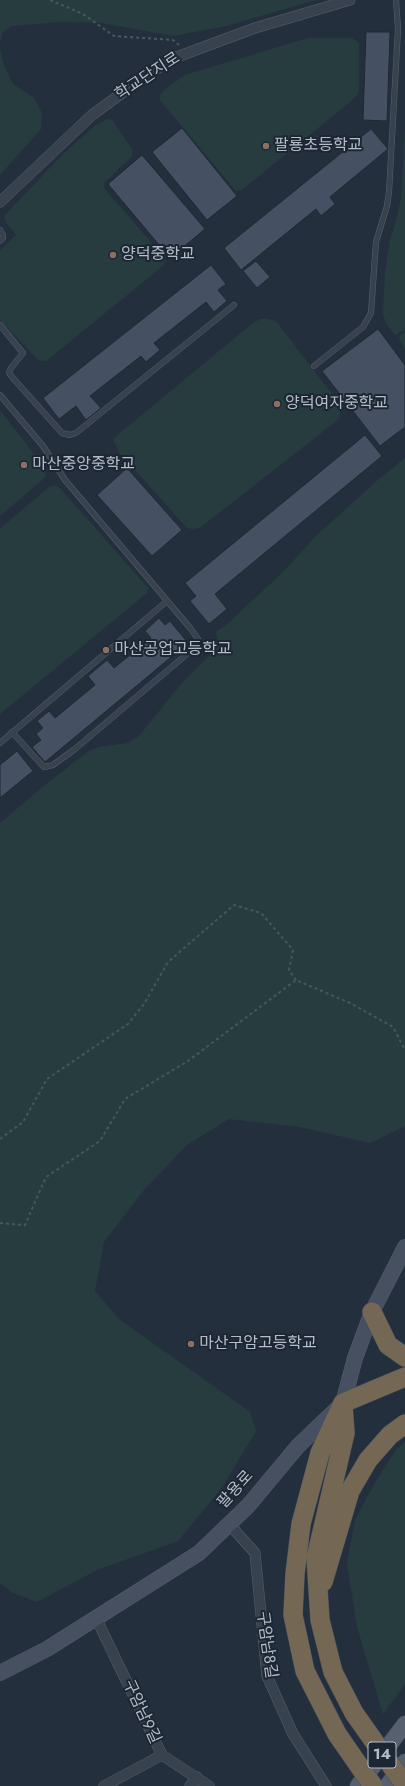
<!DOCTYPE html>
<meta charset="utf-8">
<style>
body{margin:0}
canvas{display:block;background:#242f3e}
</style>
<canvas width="405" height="1786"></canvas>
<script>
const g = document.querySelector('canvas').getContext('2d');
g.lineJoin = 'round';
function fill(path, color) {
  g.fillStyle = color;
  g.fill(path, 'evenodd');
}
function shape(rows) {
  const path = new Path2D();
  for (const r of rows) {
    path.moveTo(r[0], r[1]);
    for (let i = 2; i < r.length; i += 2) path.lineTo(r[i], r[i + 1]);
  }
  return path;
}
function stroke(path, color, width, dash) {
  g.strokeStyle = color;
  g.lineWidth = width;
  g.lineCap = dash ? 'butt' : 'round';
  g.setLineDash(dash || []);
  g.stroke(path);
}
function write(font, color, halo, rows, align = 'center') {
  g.font = font + ' Jost,"Noto Sans KR",sans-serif';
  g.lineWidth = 4;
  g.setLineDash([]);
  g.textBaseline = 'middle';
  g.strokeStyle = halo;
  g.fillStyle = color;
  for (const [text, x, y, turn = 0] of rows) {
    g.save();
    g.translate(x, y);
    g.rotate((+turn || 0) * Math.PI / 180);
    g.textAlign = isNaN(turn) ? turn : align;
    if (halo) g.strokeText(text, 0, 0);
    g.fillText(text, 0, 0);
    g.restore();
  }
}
const green = shape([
 [0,0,316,0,226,26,173,36,102,23,61,22,11,26,3,32,0,42],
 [308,38,352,38,359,43,359,90,357,95,350,102,243,189,236,191,160,100,160,96,164,90,185,75],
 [0,47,3,63,13,84,34,98,42,113,41,129,0,175],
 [107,119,112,120,132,149,132,156,104,183,104,188,162,255,165,260,164,265,46,361,40,361,36,358,0,320,0,250,16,235,6,222,4,216,62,155,95,126],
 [405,129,405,330,395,335,386,323,383,314,385,274,390,239,395,225,401,198],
 [261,319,268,319,276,321,338,402,341,410,339,419,201,527,193,529,187,528,119,452,114,441,115,437,253,323],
 [405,332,405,349,399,339,400,335],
 [0,410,44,467,46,473,45,477,41,481,0,516],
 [405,458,405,1126,370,1143,300,1127,229,1119,187,1145,143,1191,104,1242,95,1291,119,1319,250,1412,256,1431,221,1489,178,1541,97,1570,37,1602,13,1593,0,1583,0,823,50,781,89,751,99,747,128,743,139,736,182,683,214,651,218,643,216,632,225,626,283,572,317,535,379,479],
 [50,486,58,486,149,589,147,593,0,714,0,529],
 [405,1442,405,1684,383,1714,357,1627,347,1564,355,1520,373,1486,396,1450]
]);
const building = shape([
 [366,32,390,32,387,121,363,120,366,32],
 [182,128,237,196,207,220,152,152,182,128],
 [371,129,388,149,330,197,335,204,321,216,316,209,241,270,224,248,371,129],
 [142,155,205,229,170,258,108,184,142,155],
 [256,261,270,277,257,288,243,271,256,261],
 [211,265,226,284,218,290,227,301,214,312,206,302,154,343,160,350,146,362,141,356,90,396,101,408,86,420,76,406,59,419,43,398,211,265],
 [378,329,405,365,405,427,380,446,322,371,378,329],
 [365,435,382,456,215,594,227,609,209,624,190,601,196,596,185,583,365,435],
 [127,468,182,530,152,556,97,495,127,468],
 [159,618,165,625,170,621,188,643,45,762,32,747,41,740,36,734,43,728,37,721,49,711,55,718,95,685,88,676,107,660,114,668,151,638,145,631,159,618],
 [17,751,33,771,0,798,0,765,17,751]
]);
const path = shape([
 [50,0,83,14,114,36,173,40,179,45],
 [0,1139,23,1122,47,1079,128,1024,144,1004,168,962,234,905,261,913,293,950,289,970,296,980],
 [0,1223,25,1225,46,1177,100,1141,125,1099,188,1061,296,980,350,1003,393,1027,405,1050]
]);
const service = shape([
 [0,230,3,235,3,238,0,241],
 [0,325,23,353,11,368,9,373,12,377,62,433,70,435,76,433,234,305],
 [314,366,363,327,371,313,376,242,387,206,389,192,398,29,396,0],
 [0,395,43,446,65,480,191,629,198,639,198,643,194,648,75,749,53,765,44,767,41,764,12,732],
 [0,743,167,601]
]);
const minor = shape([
 [0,202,92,115,144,77,174,58,255,28,350,0],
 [229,1524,255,1553,267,1676,293,1734,326,1786],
 [96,1618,162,1755,209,1786],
 [104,1786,162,1755],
 [190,1786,197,1777]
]);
const secondary = shape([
 [0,1673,47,1649,199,1553,248,1506,298,1446,343,1403,355,1358,372,1312,405,1247]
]);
const primary = shape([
 [358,1786,405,1724],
 [387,1786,405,1762]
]);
const motorway = shape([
 [372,1312,388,1345,405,1357],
 [343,1405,345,1433,316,1558,320,1620,333,1672,354,1713],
 [323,1582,350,1491,368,1460,390,1435,405,1424],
 [337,1734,305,1671,293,1615,295,1574,301,1524,320,1453,343,1403,405,1377]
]);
const motorwayBridge = shape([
 [354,1713,405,1785],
 [337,1734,373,1786]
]);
const markers = [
 [266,146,4,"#8d6e63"],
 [113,255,4,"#8d6e63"],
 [277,404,4,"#8d6e63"],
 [24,465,4,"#8d6e63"],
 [106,650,4,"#8d6e63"],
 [191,1344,4,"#8d6e63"]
];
const shields = [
 [382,1755,28]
];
const shieldNames = [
 ["14",382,1755]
];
const streetNames = [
 ["학교단지로",148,77,-33],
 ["팔용로",236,1490,-48],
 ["구암남8길",266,1645,82],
 ["구암남9길",141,1712,65]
];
const poiNames = [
 ["팔룡초등학교",274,146],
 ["양덕중학교",121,255],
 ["양덕여자중학교",285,404],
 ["마산중앙중학교",32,465],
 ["마산공업고등학교",114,650],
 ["마산구암고등학교",199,1344]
];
fill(green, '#263c3f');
fill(building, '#455162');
stroke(building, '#1f2835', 1);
stroke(service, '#565f6c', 6);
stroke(minor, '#565f6c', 11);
stroke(secondary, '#565f6c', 16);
stroke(primary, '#414a57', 17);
stroke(motorway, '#434c59', 20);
stroke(path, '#44595c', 2, [3, 3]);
stroke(service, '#38414e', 5);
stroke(minor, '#38414e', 10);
stroke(secondary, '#465061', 15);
stroke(primary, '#56606e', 16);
stroke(motorway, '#746855', 19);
stroke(motorwayBridge, '#434c59', 20, []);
stroke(motorwayBridge, '#746855', 19);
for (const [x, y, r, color] of markers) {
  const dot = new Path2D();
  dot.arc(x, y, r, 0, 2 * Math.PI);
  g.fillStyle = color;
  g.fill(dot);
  stroke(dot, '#1d2633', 1.5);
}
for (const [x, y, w] of shields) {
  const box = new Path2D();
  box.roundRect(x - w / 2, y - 13, w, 26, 3);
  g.fillStyle = '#1d2633';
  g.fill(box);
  stroke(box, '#b4bcc9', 1);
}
write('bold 15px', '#b4bcc9', null, shieldNames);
write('16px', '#b4bcc9', '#1d2633', streetNames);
write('16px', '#b4bcc9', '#1d2633', poiNames, 'left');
</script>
